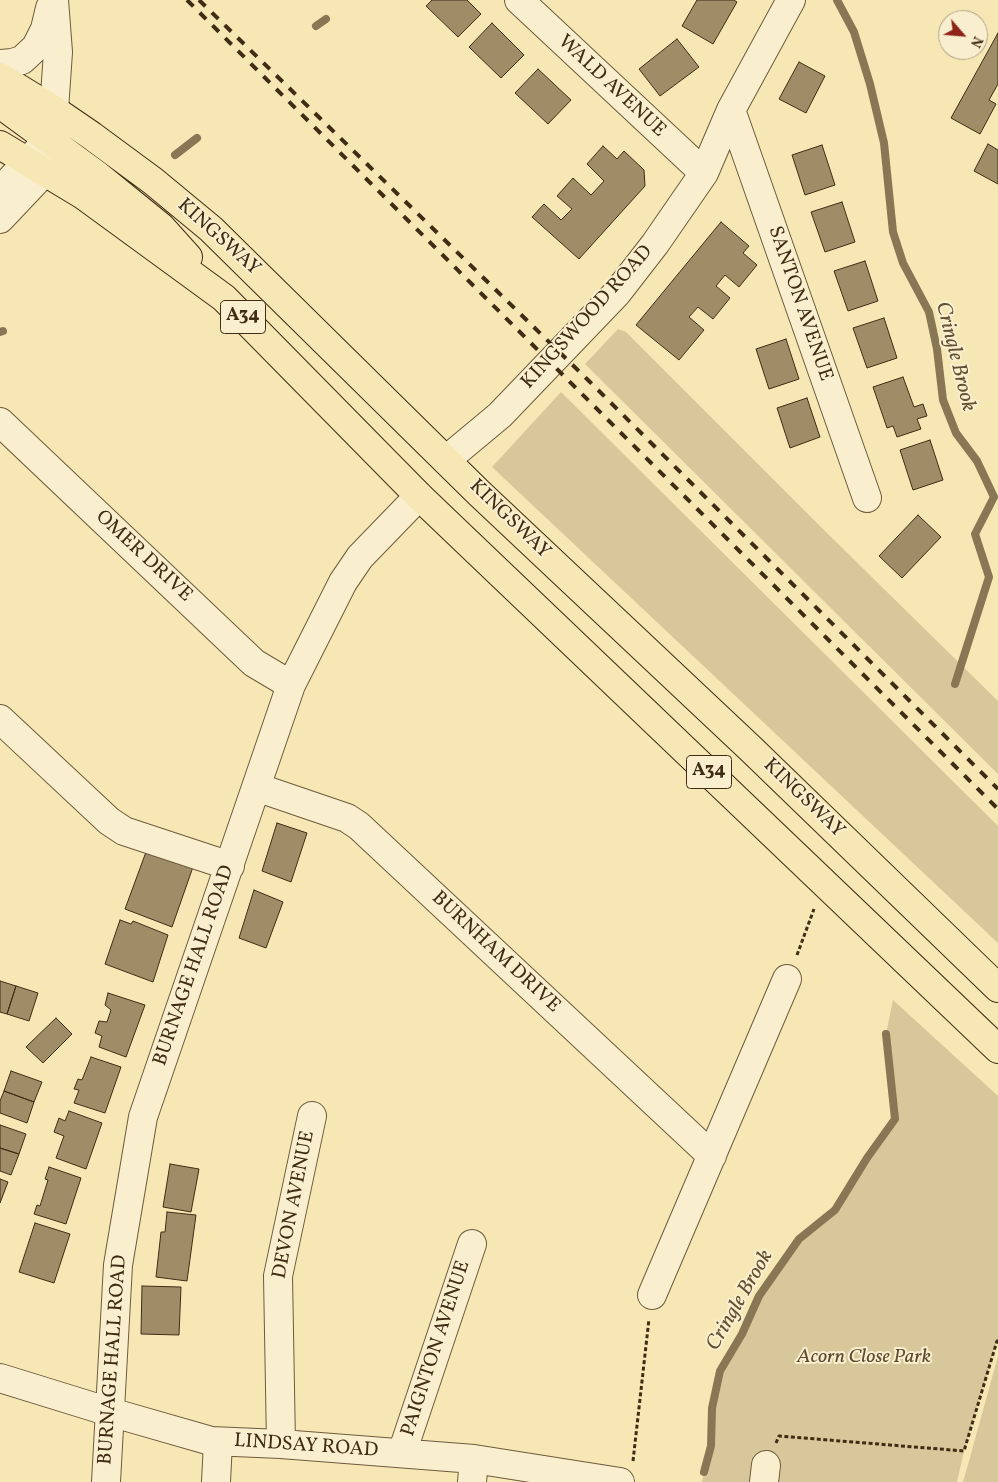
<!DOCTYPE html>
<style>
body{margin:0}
#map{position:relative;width:998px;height:1482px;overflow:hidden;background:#f6e7b5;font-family:Vollkorn,serif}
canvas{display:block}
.north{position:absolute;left:938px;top:10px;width:50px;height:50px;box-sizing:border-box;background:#f9efcf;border:1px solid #afa184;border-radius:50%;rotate:117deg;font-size:14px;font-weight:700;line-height:20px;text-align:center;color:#402c14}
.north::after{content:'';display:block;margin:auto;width:18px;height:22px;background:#8f2418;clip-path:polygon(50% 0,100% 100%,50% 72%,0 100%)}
</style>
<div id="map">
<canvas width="998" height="1482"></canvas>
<div class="north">N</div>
</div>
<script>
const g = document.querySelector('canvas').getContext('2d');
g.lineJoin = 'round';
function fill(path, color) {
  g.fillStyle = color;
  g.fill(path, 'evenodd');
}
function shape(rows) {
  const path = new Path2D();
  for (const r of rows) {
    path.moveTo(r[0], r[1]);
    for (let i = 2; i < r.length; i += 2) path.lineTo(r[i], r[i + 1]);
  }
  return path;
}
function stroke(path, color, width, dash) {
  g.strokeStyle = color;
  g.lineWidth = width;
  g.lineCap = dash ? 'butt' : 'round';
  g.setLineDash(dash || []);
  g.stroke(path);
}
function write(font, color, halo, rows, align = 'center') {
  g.font = font + ' Vollkorn,serif';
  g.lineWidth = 4;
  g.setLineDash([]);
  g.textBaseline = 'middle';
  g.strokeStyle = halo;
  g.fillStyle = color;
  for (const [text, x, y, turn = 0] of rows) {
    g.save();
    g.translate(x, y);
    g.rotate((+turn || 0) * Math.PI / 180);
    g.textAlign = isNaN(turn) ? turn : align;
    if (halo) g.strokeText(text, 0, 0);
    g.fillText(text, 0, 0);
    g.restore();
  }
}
const green = shape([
 [618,329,626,332,827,533,998,701,998,774,585,364],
 [561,392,998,826,998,943,492,467],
 [893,1000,998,1096,998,1341,997,1341,964,1451,957,1482,702,1482,711,1446,712,1408,720,1371,742,1334,759,1296,799,1239,835,1210,867,1158,895,1119,886,1034],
 [998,1356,998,1482,963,1482,969,1461]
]);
const stream = shape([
 [837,0,854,32,870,84,884,143,893,232,903,263,929,312,937,349,943,400,956,433,977,461,994,497,975,534,989,577,955,684],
 [316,26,326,19],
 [175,155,197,138],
 [0,332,3,331],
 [704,1472,711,1446,712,1408,720,1371,742,1334,759,1296,799,1239,835,1210,867,1158,895,1119,886,1034]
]);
const building = shape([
 [432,0,467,0,481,14,458,37,426,6,432,0],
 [697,0,734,0,737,2,713,44,682,26,697,0],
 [492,23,524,55,501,78,469,47,492,23],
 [998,33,998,84,989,100,996,104,980,134,951,118,998,33],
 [677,39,699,67,660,96,639,69,677,39],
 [799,62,825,76,806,113,779,99,799,62],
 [538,69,571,100,548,124,515,93,538,69],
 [988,144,998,150,998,184,974,171,988,144],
 [822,145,835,185,805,195,792,155,822,145],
 [603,146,617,159,624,151,644,170,645,186,579,259,532,217,544,204,561,220,572,209,557,196,573,178,591,195,604,181,587,164,603,146],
 [842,202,855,242,825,252,811,212,842,202],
 [721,222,749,246,743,253,757,265,739,287,725,275,716,286,730,298,713,319,698,307,689,317,704,330,679,360,636,325,721,222],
 [865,261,878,301,848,311,834,271,865,261],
 [884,318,897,358,867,368,853,328,884,318],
 [786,339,799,379,769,389,756,349,786,339],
 [903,377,914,407,923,404,927,416,917,419,921,429,897,437,893,426,887,428,873,387,903,377],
 [807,398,820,437,790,448,777,408,807,398],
 [930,440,943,480,913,490,900,450,930,440],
 [918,515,941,537,902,578,879,556,918,515],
 [277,823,307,833,291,882,262,871,277,823],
 [146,852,193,867,172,927,125,909,146,852],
 [254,890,283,902,266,948,239,938,254,890],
 [120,920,131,924,133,921,168,935,153,982,105,964,120,920],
 [0,981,16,986,7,1014,0,1012,0,981],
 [16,986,38,993,29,1021,7,1014,16,986],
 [108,993,145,1005,126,1057,99,1047,102,1036,95,1033,99,1021,107,1022,111,1010,105,1005,108,993],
 [56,1018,72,1034,43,1063,26,1047,56,1018],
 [91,1057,121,1067,105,1113,74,1103,79,1090,74,1089,78,1079,82,1080,91,1057],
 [11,1071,42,1082,34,1102,4,1091,11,1071],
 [4,1091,34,1102,27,1123,0,1113,0,1101,4,1091],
 [69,1111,102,1123,86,1169,56,1158,64,1136,54,1132,59,1118,65,1121,69,1111],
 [0,1125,26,1134,19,1154,0,1148,0,1125],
 [0,1148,19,1154,11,1175,0,1171,0,1148],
 [170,1164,199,1169,191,1212,163,1207,170,1164],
 [49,1167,81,1178,66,1224,34,1214,37,1205,40,1206,48,1180,45,1179,49,1167],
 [0,1179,8,1182,0,1203,0,1179],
 [167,1212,196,1215,187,1281,156,1277,161,1232,165,1232,167,1212],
 [35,1223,70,1234,54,1283,19,1272,35,1223],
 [142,1286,181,1287,179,1335,141,1334,142,1286]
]);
const path = shape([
 [797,955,814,909],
 [776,1443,779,1436,964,1451,997,1341,998,1341],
 [633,1461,649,1319]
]);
const minor = shape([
 [519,0,704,173],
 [0,64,12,63,22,60,36,47,45,29,50,8],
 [731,110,867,498],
 [0,191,44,144],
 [0,219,35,182,41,170,46,155,54,110,58,52,54,0],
 [0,422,254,663,291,685],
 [446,460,500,415,617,293,655,244,704,173,731,110,791,0],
 [0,719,109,821,124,831,230,866],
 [256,787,347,818,359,826,712,1156],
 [652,1295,787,979],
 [0,1378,110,1412,211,1441,281,1444,474,1459,620,1482],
 [281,1444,278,1276,312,1116],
 [402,1453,472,1244],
 [106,1482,118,1265,143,1117,291,685,343,582,360,557,419,496],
 [216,1482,218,1442],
 [472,1482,474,1459],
 [764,1482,766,1465]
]);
const highway = shape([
 [0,77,54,110,92,136,153,181,211,229,479,493,751,749,998,988],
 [0,104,97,175,161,227,188,257],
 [0,145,83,195,224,298,419,496,998,1049]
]);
const rail = shape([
 [187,0,998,809],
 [199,0,589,381,998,789]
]);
const shields = [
 [243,317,45],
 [709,772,45]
];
const shieldNames = [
 ["A34",243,317],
 ["A34",709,772]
];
const streetNames = [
 ["WALD AVENUE",611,87,43],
 ["KINGSWAY",218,238,42],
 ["SANTON AVENUE",799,304,71],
 ["KINGSWOOD ROAD",588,318,-48],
 ["KINGSWAY",509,520,44],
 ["OMER DRIVE",143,557,43],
 ["KINGSWAY",803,799,44],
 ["BURNHAM DRIVE",495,953,43],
 ["BURNAGE HALL ROAD",195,966,-71],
 ["DEVON AVENUE",295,1205,-79],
 ["PAIGNTON AVENUE",437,1349,-72],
 ["BURNAGE HALL ROAD",114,1360,-86],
 ["LINDSAY ROAD",306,1447,4]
];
const parkNames = [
 ["Acorn Close Park",864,1358]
];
const waterNames = [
 ["Cringle Brook",954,357,76],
 ["Cringle Brook",741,1301,-60]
];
fill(green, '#d7c79a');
stroke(stream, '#887654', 8);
fill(building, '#9f8d68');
stroke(building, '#402c14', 1);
stroke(minor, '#6e5b3c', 30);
stroke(highway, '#402c14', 30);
stroke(path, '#402c14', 3, [4, 2.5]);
stroke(minor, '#f9efcf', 28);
stroke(highway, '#f6e7b5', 28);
stroke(rail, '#402c14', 4, [9, 9]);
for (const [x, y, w] of shields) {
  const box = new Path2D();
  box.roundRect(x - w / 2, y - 16.5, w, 33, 4);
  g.fillStyle = '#f9efcf';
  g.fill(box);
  stroke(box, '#402c14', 1);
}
write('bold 19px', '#402c14', null, shieldNames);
write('20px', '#402c14', '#f9efcf', streetNames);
write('italic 20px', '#5e4b2f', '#f9efcf', parkNames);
write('italic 21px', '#645134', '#f9efcf', waterNames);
</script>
